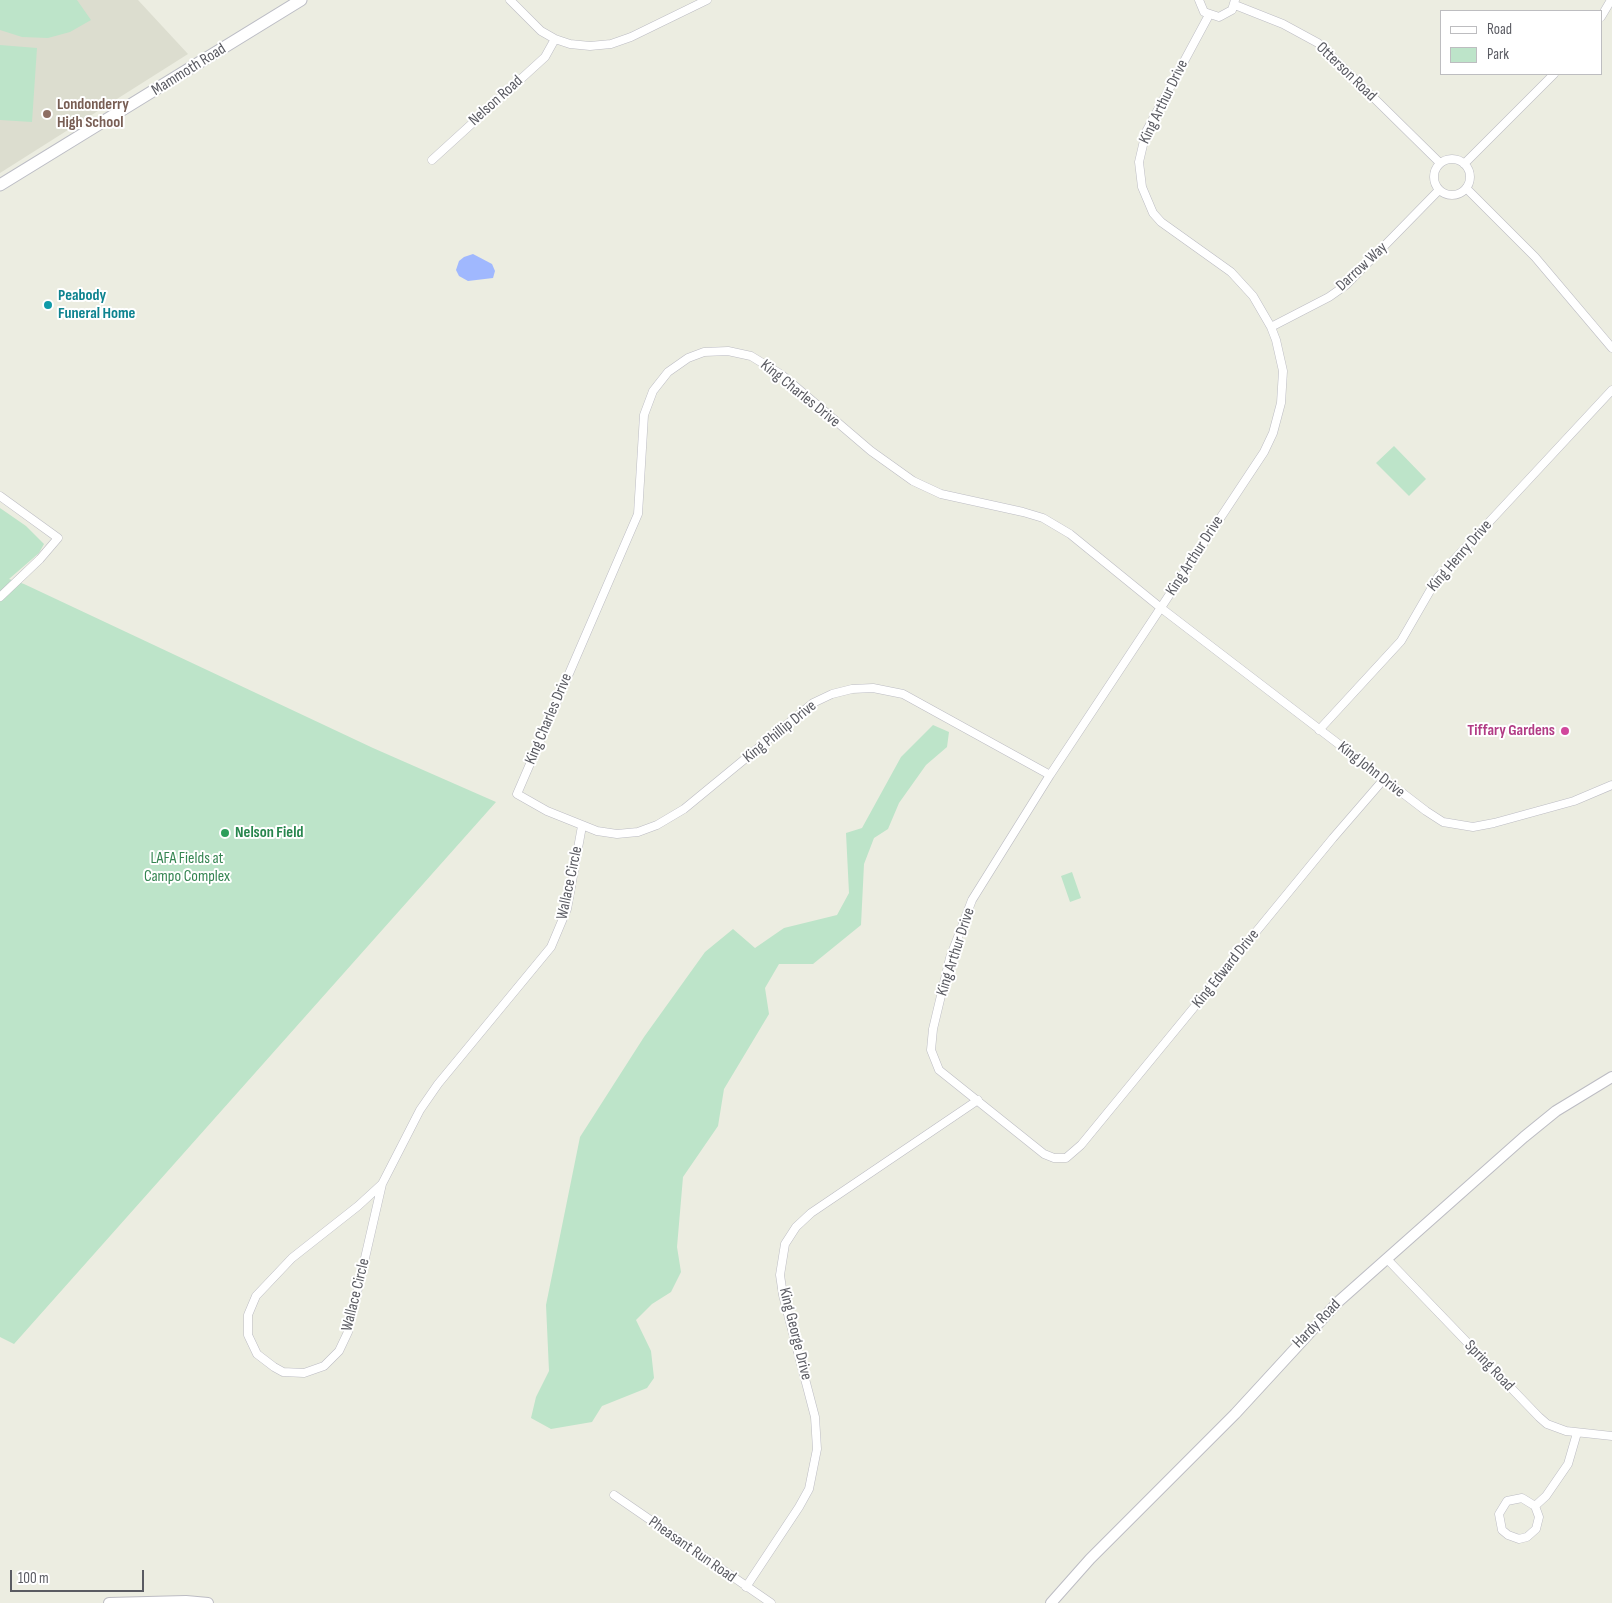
<!DOCTYPE html>
<style>
body{margin:0}
#map{position:relative;width:1612px;height:1603px;overflow:hidden;background:#ecede1;font-family:"Sofia Sans Condensed",sans-serif}
canvas{display:block}
.legend{position:absolute;left:1440px;top:10px;width:162px;height:65px;box-sizing:border-box;background:#fff;border:1px solid #bdbdc0;margin:0;padding:6px 9px;list-style:none;font-size:15px;color:#5a5b62}
.legend li{display:flex;align-items:center;gap:10px;height:25px}
.legend b{width:25px;border:1px solid #bdbdc0}
.scale{position:absolute;left:10px;top:1570px;width:134px;height:22px;box-sizing:border-box;border:2px solid #5a5b62;border-top:0;padding-left:6px;font-size:15px;line-height:18px;white-space:nowrap;color:#5a5b62;-webkit-text-stroke:4px #fff;paint-order:stroke}
</style>
<div id="map">
<canvas width="1612" height="1603"></canvas>
<ul class="legend">
<li><b style="height:6px;background:#fff"></b>Road</li>
<li><b style="height:14px;background:#bde4c9"></b>Park</li>
</ul>
<div class="scale">100 m</div>
</div>
<script>
const g = document.querySelector('canvas').getContext('2d');
g.lineJoin = 'round';
function fill(path, color) {
  g.fillStyle = color;
  g.fill(path, 'evenodd');
}
function shape(rows) {
  const path = new Path2D();
  for (const r of rows) {
    if (r.length === 3) {
      path.moveTo(r[0] + r[2], r[1]);
      path.arc(r[0], r[1], r[2], 0, 2 * Math.PI);
      continue;
    }
    path.moveTo(r[0], r[1]);
    for (let i = 2; i < r.length; i += 2) path.lineTo(r[i], r[i + 1]);
  }
  return path;
}
function stroke(path, color, width, dash) {
  g.strokeStyle = color;
  g.lineWidth = width;
  g.lineCap = dash ? 'butt' : 'round';
  g.setLineDash(dash || []);
  g.stroke(path);
}
function write(font, color, halo, rows, align = 'center') {
  g.font = font + ' "Sofia Sans Condensed",sans-serif';
  g.lineWidth = 4;
  g.setLineDash([]);
  g.textBaseline = 'middle';
  g.strokeStyle = halo;
  g.fillStyle = color;
  for (const [text, x, y, turn = 0] of rows) {
    g.save();
    g.translate(x, y);
    g.rotate((+turn || 0) * Math.PI / 180);
    g.textAlign = isNaN(turn) ? turn : align;
    if (halo) g.strokeText(text, 0, 0);
    g.fillText(text, 0, 0);
    g.restore();
  }
}
const education = shape([
 [0,0,138,0,188,54,0,173]
]);
const green = shape([
 [0,0,77,0,91,20,70,32,48,38,22,37,0,30],
 [0,45,37,48,32,122,0,120],
 [1394,446,1426,479,1409,496,1376,463],
 [0,508,26,526,44,544,39,553,9,579,24,584,373,748,496,802,14,1344,0,1337],
 [933,725,949,732,947,747,926,765,899,803,888,829,874,838,864,864,861,925,813,964,779,964,765,988,769,1014,724,1089,718,1126,683,1177,677,1247,681,1272,671,1292,652,1304,636,1320,651,1351,654,1378,647,1388,602,1406,592,1422,551,1429,531,1418,536,1397,549,1371,546,1305,580,1137,644,1037,705,952,733,929,755,948,784,928,837,915,849,893,846,833,862,828,901,757],
 [1072,872,1081,898,1070,902,1061,876]
]);
const water = shape([
 [473,254,492,264,495,271,493,278,468,281,459,276,456,270,459,261,464,257]
]);
const minor = shape([
 [510,0,541,31,555,39,570,44,590,46,611,44,631,37,707,0],
 [1199,0,1204,12,1219,17,1232,10,1235,0],
 [1235,5,1283,24,1318,43,1440,163],
 [1209,15,1146,132,1139,162,1142,187,1153,213,1161,222,1231,272,1253,296,1271,327,1276,340,1283,371,1281,403,1273,433,1264,452,1050,775,972,900,950,958,933,1029,931,1050,939,1070,1044,1154,1054,1158,1066,1158,1081,1145,1333,838,1384,779],
 [1601,17,1611,0],
 [1452,177,18],
 [432,160,545,57,555,39],
 [1464,164,1554,74],
 [1466,188,1535,257,1612,348],
 [1271,327,1329,297,1346,285,1439,190],
 [0,496,58,538,40,559,0,597],
 [1319,730,1401,641,1438,577,1612,390],
 [1050,775,903,694,873,688,852,689,832,694,813,703,684,809,657,825,638,832,617,834,597,831,547,811,517,794,638,514,644,415,653,391,668,372,688,358,704,352,728,351,751,356,782,375,871,451,913,481,941,494,1023,512,1043,518,1070,534,1161,608,1426,811,1443,822,1473,827,1494,823,1574,801,1612,785],
 [382,1184,348,1332,339,1351,324,1366,304,1373,283,1372,274,1367,257,1354,248,1335,248,1315,256,1296,292,1258,358,1206,382,1184,420,1110,438,1084,551,947,567,909,582,826],
 [1387,1259,1539,1417,1547,1424,1566,1431,1612,1436],
 [614,1495,771,1603],
 [1535,1506,1522,1498,1507,1501,1499,1514,1502,1530,1508,1535,1519,1539,1527,1537,1536,1529,1539,1517,1535,1506,1546,1496,1568,1464,1577,1433],
 [746,1587,799,1507,809,1489,817,1449,815,1417,783,1295,780,1275,785,1244,796,1227,811,1213,978,1100]
]);
const tertiary = shape([
 [109,1603,186,1601,208,1603],
 [1051,1603,1090,1559,1235,1414,1338,1302,1524,1137,1556,1111,1612,1077]
]);
const secondary = shape([
 [0,185,301,0]
]);
const markers = [
 [47,114,5,"#8d6e63"],
 [48,305,5,"#0f9aa8"],
 [1565,731,5,"#d1479c"],
 [225,833,5,"#2e9e5b"]
];
const streetNames = [
 ["Mammoth Road",189,70,-32],
 ["Otterson Road",1346,72,44],
 ["Nelson Road",496,101,-42],
 ["King Arthur Drive",1164,102,-64],
 ["Darrow Way",1362,267,-43],
 ["King Charles Drive",800,394,39],
 ["King Arthur Drive",1195,556,-57],
 ["King Henry Drive",1460,556,-49],
 ["King Charles Drive",549,719,-67],
 ["King Phillip Drive",780,732,-39],
 ["King John Drive",1371,770,38],
 ["Wallace Circle",570,883,-78],
 ["King Arthur Drive",956,952,-72],
 ["King Edward Drive",1226,969,-51],
 ["Wallace Circle",356,1295,-76],
 ["Hardy Road",1317,1324,-46],
 ["King George Drive",795,1334,76],
 ["Spring Road",1489,1366,46],
 ["Pheasant Run Road",692,1550,35]
];
const educationNames = [
 ["Londonderry",57,105],
 ["High School",57,123]
];
const cultureNames = [
 ["Peabody",58,296],
 ["Funeral Home",58,314]
];
const hotelNames = [
 ["Tiffary Gardens",1555,731]
];
const leisureNames = [
 ["Nelson Field",235,833]
];
const parkNames = [
 ["LAFA Fields at",187,859],
 ["Campo Complex",187,877]
];
fill(education, '#dcddcf');
fill(green, '#bde4c9');
fill(water, '#a0b8fe');
stroke(minor, '#bcbcc3', 9);
stroke(tertiary, '#bcbcc3', 12);
stroke(secondary, '#bcbdc5', 13);
stroke(minor, '#fff', 8);
stroke(tertiary, '#fff', 10);
stroke(secondary, '#fff', 11);
for (const [x, y, r, color] of markers) {
  const dot = new Path2D();
  dot.arc(x, y, r, 0, 2 * Math.PI);
  g.fillStyle = color;
  g.fill(dot);
  stroke(dot, '#fff', 2);
}
write('16px', '#5a5b62', '#fff', streetNames);
write('bold 16px', '#785e54', '#fff', educationNames, 'left');
write('bold 16px', '#0d838f', '#fff', cultureNames, 'left');
write('bold 16px', '#b23c85', '#fff', hotelNames, 'right');
write('bold 16px', '#27864d', '#fff', leisureNames, 'left');
write('16px', '#368552', '#fff', parkNames);
</script>
